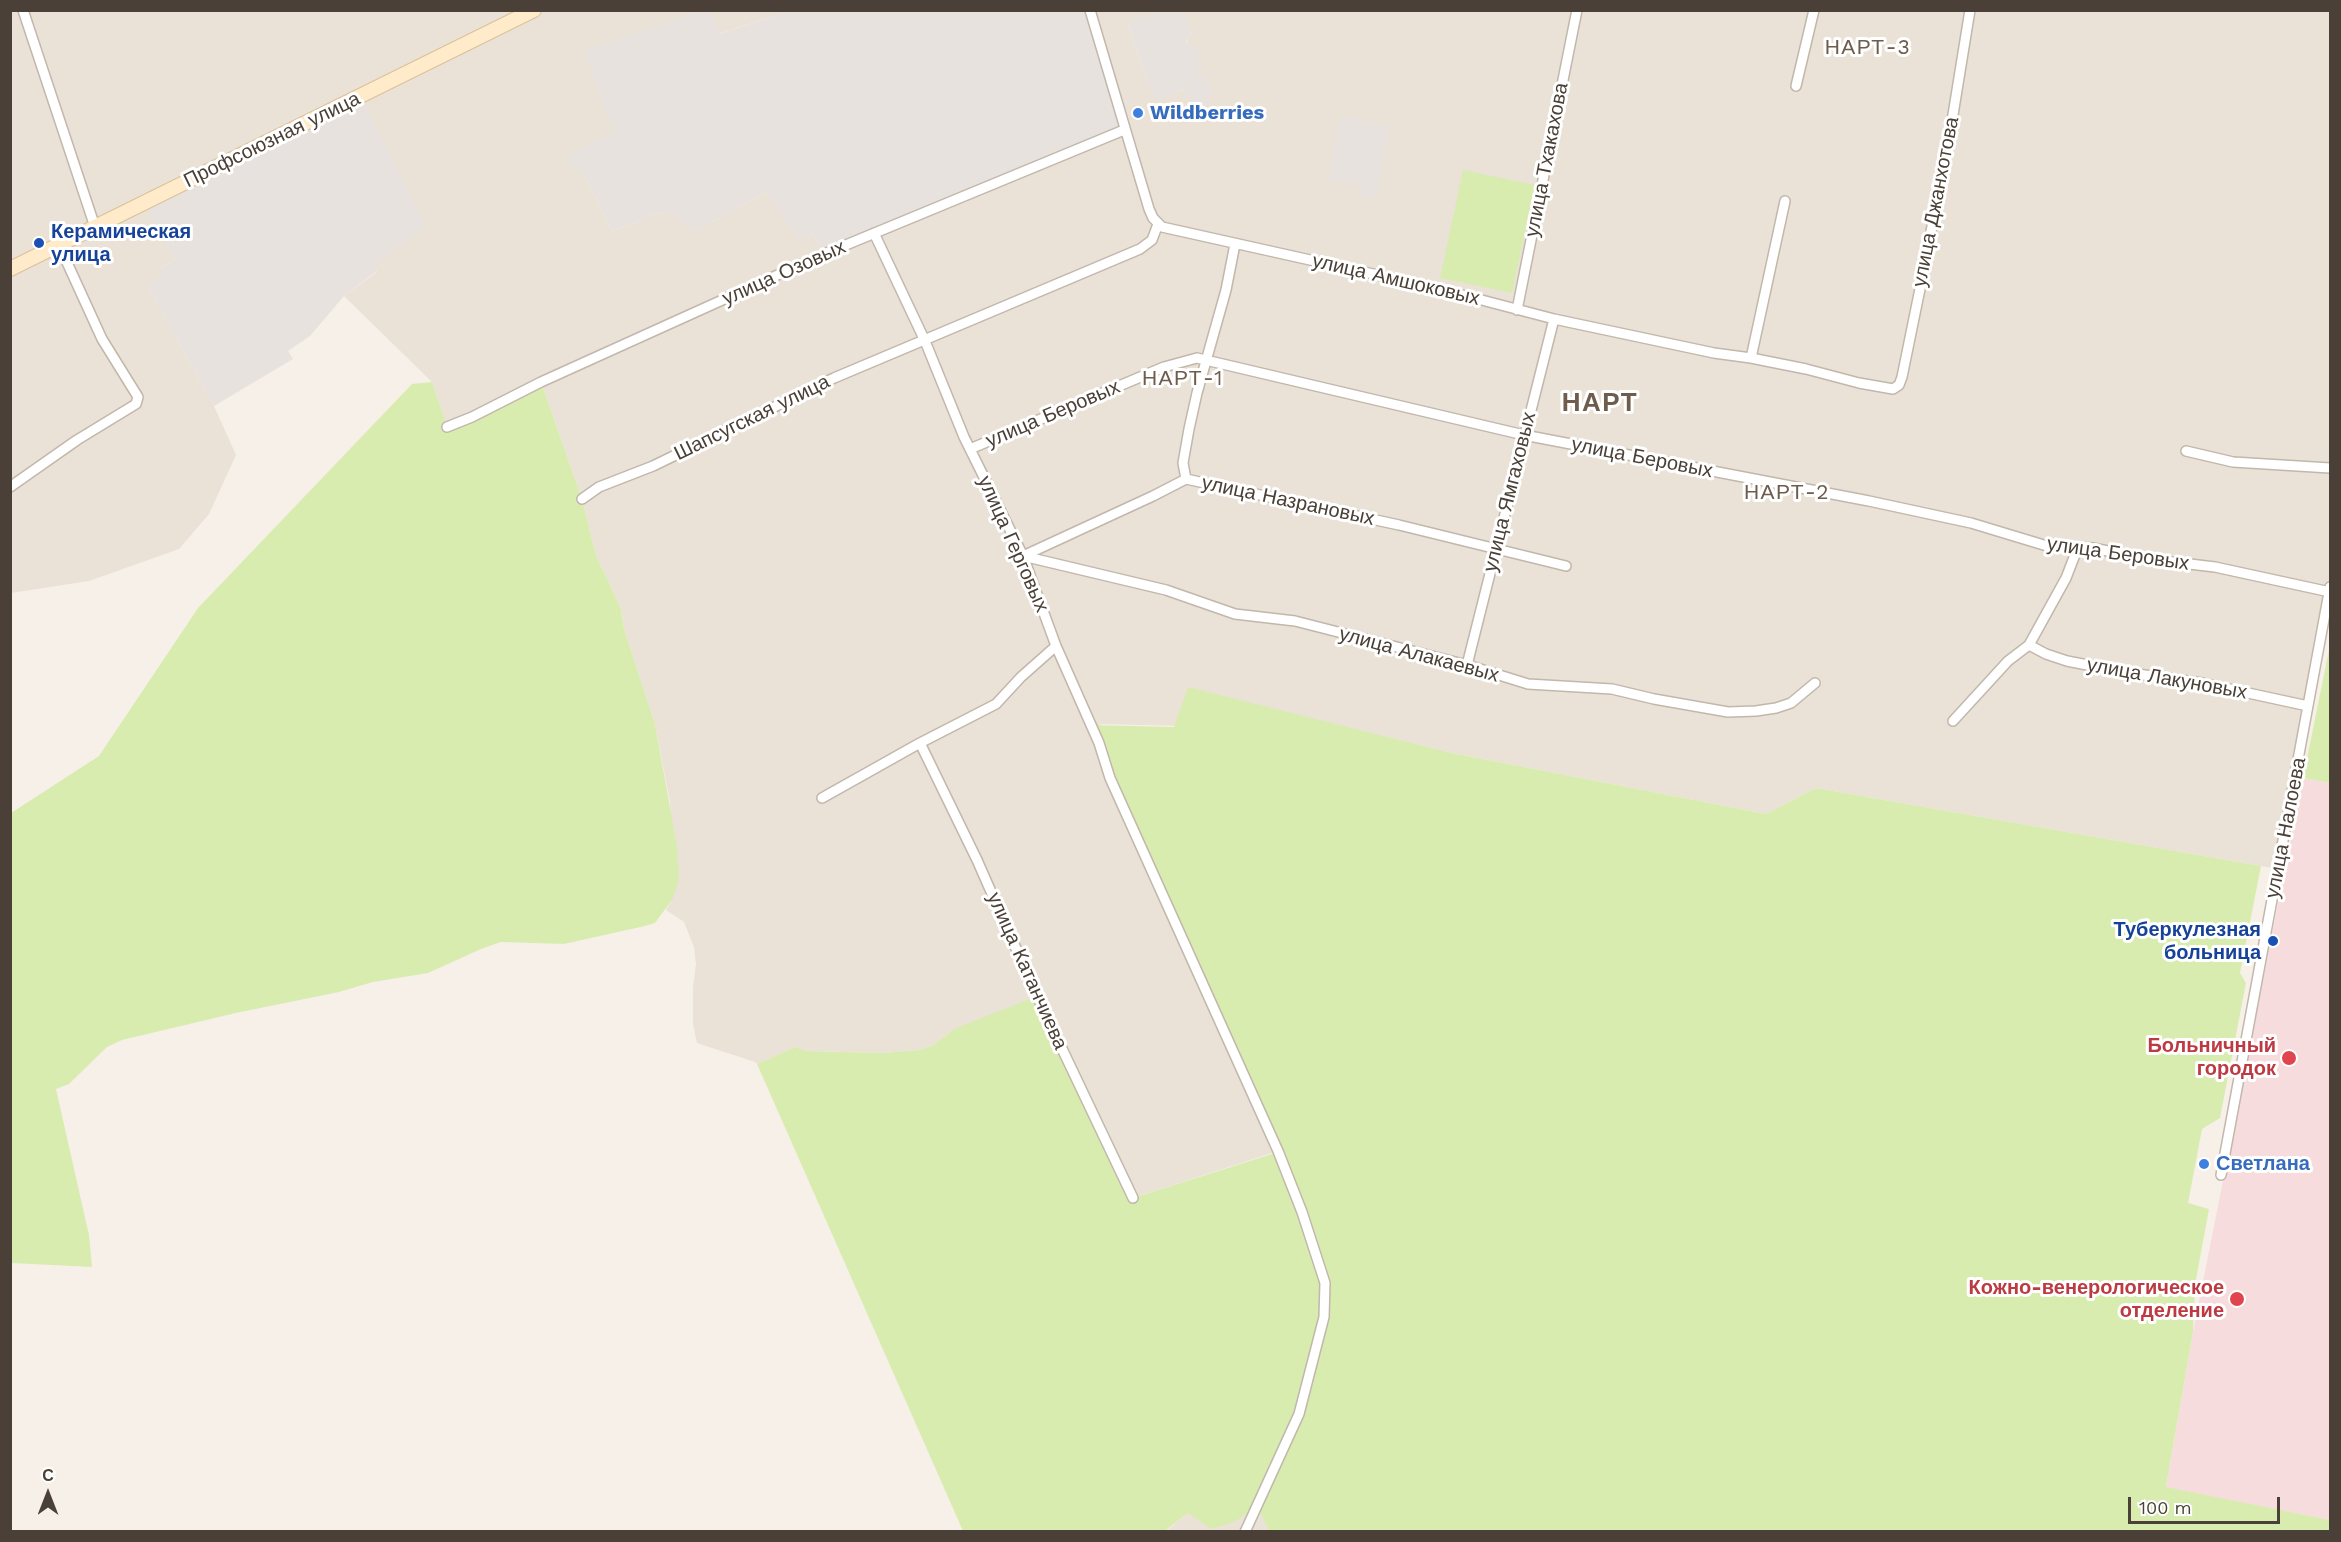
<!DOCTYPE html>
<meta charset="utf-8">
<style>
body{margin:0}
#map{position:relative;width:2341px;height:1542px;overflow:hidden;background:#f6f0e9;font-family:"Work Sans",sans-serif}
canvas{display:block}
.frame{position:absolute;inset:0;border:12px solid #4a4037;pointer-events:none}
.north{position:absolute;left:18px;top:1464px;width:60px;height:60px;-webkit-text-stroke:4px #fff;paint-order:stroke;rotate:0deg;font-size:16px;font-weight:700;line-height:24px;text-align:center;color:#4a4037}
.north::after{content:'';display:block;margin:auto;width:21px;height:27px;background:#4a4037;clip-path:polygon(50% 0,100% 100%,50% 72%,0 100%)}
.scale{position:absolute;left:2128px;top:1497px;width:152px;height:27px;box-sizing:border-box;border:3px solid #4a4037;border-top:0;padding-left:8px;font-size:18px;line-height:21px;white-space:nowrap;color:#4a4037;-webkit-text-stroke:4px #fff;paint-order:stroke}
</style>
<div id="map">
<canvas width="2341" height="1542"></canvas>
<div class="frame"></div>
<div class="north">С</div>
<div class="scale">100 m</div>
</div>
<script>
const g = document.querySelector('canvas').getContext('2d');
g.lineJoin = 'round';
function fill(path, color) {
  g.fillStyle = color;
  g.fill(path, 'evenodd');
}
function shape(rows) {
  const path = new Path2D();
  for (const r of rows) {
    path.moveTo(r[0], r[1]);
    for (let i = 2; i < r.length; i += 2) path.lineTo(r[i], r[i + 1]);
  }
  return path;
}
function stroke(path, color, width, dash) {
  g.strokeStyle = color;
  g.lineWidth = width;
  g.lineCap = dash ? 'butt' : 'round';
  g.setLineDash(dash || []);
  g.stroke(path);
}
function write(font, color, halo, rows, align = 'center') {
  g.font = font + ' "Work Sans",sans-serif';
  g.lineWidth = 6;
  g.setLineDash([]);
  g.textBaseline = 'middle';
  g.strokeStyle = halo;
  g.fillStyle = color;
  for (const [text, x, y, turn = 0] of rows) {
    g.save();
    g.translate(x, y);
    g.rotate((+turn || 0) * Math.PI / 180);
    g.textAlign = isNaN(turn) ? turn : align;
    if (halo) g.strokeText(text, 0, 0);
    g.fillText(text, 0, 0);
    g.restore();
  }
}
const residential = shape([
 [781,10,781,13,719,34,711,11],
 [10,11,701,11,585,50,615,133,572,153,565,162,584,175,612,231,657,214,667,213,675,215,693,233,766,192,799,239,813,234,824,254,1090,11,1160,11,1128,23,1145,77,1157,99,1186,89,1197,77,1186,38,1192,34,1183,11,2330,11,2330,587,2278,869,1816,788,1766,814,1452,753,1359,730,1100,724,1278,1151,1133,1198,954,1029,932,1046,919,1050,883,1053,807,1051,795,1047,757,1064,755,1062,697,1043,693,1024,693,987,696,964,694,947,684,922,666,910,672,900,670,802,655,724,624,629,621,609,596,555,582,499,541,382,447,427,432,382,344,296,377,272,374,265,377,132,360,97,146,203,175,260,158,269,162,277,147,286,214,406,236,455,209,514,179,549,89,581,11,593],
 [1257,1507,1270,1531,1165,1532,1188,1513]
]);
const industrial = shape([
 [1160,10,1183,11,1192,34,1186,38,1187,44,1194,43,1203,66,1196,71,1197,76,1205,75,1213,94,1206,98,1209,107,1196,112,1185,89,1157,100,1145,77,1128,23],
 [701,11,711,11,720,34,781,13,781,11,1090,11,1124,130,824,254,813,234,799,240,766,192,693,233,675,216,667,213,657,214,612,231,584,175,564,162,572,153,614,132,584,50],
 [360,96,426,227,374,265,377,271,344,296,310,336,288,351,293,359,214,406,147,286,161,277,158,269,175,260,145,203],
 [1341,116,1390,126,1376,200,1359,196,1361,185,1328,179]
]);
const medical = shape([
 [2303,778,2330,783,2330,1520,2166,1488,2193,1332]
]);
const green = shape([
 [1463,170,1535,185,1512,293,1440,278],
 [432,382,447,426,541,382,582,499,596,555,621,609,624,629,655,724,677,846,679,880,672,900,655,923,645,926,564,944,501,942,481,949,428,973,373,982,339,992,236,1013,122,1040,107,1047,69,1084,56,1089,89,1235,92,1267,11,1263,11,813,99,756,198,608,412,384],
 [2330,645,2330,783,2303,778],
 [1188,687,1452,753,1766,814,1816,788,2261,866,2240,973,2246,983,2220,1118,2202,1129,2188,1203,2209,1209,2195,1285,2193,1332,2166,1487,2330,1520,2330,1531,1270,1532,1257,1507,1234,1522,1211,1529,1188,1513,1165,1531,963,1531,757,1064,795,1047,807,1051,883,1053,919,1050,932,1046,954,1029,1037,996,1133,1198,1278,1152,1091,725,1174,727]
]);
const street = shape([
 [23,10,95,227],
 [1090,10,1149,209,1153,218,1162,227,1436,288,1554,319,1714,353,1751,358,1806,369,1859,383,1893,389,1899,385,1902,377,1921,284,1951,127,1970,10],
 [1796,86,1814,10],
 [874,233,925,341,964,437,1023,556,1056,646,1099,743,1110,778,1278,1151,1302,1212,1325,1283,1324,1317,1299,1414,1245,1532],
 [1517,310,1577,10],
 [1751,358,1785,201],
 [447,427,472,417,541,382,824,254,1124,130],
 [970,449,1164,367,1197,358,1524,435,1869,501,1971,523,2047,546,2093,548,2147,559,2215,567,2330,592],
 [2186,451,2233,462,2330,468],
 [1186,479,1183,463,1189,429,1197,393,1226,290,1235,244],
 [10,487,77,440,136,404,138,397,102,339,59,245],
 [582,499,599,487,653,466,834,378,1140,249,1152,240,1158,224],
 [1023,556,1166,590,1235,614,1295,621,1467,665,1528,684,1612,689,1654,699,1728,712,1756,711,1776,708,1791,703,1815,683],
 [1023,556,1153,496,1186,479,1399,525,1566,566],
 [2029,645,2046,654,2067,661,2123,672,2202,683,2308,706],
 [1467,665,1554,319],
 [1953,721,2008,661,2029,645,2066,578,2078,547],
 [920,743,977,860,1037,996,1133,1198],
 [822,798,920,743,996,704,1021,677,1056,646],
 [2221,1175,2330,587]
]);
const secondary = shape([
 [10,269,534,10]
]);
const markers = [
 [1138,113,6,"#3f7fe0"],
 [39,243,6,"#1a4fb4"],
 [2273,941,6,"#1a4fb4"],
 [2289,1058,8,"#e0444e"],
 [2204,1164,6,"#3f7fe0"],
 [2237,1299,8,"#e0444e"]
];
const shopNames = [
 ["Wildberries",1150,113],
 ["Светлана",2216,1164]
];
const streetNames = [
 ["Профсоюзная улица",272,140,-26],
 ["улица Тхакахова",1547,160,-79],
 ["улица Джанхотова",1936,202,-79],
 ["улица Озовых",784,273,-24],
 ["улица Амшоковых",1396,280,13],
 ["улица Беровых",1053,414,-23],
 ["Шапсугская улица",752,418,-26],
 ["улица Беровых",1642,458,11],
 ["улица Ямгаховых",1510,492,-76],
 ["улица Назрановых",1288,501,12],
 ["улица Герговых",1013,544,66],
 ["улица Беровых",2118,554,8],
 ["улица Алакаевых",1419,655,15],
 ["улица Лакуновых",2167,679,10],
 ["улица Налоева",2286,828,-79],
 ["улица Катанчиева",1027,971,66]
];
const transitNames = [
 ["Керамическая",51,232],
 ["улица",51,255],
 ["Туберкулезная",2261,930,"right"],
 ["больница",2261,953,"right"]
];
const healthNames = [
 ["Больничный",2276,1046],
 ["городок",2276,1069],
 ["Кожно-венерологическое",2224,1288],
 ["отделение",2224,1311]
];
const neighbourhoodNames = [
 ["НАРТ-3",1868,48],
 ["НАРТ-1",1183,379],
 ["НАРТ-2",1787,493]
];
const districtNames = [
 ["НАРТ",1600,403]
];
fill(residential, '#eae1d7');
fill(industrial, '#e8e2de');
fill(medical, '#f6dcdc');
fill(green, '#d9ecb0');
stroke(street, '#c2b7ab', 12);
stroke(secondary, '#dbc198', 16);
stroke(street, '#fff', 9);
stroke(secondary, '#ffebca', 14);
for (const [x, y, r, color] of markers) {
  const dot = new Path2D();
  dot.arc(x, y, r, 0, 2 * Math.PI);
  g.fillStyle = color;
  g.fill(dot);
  stroke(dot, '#fff', 2);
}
write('bold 20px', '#366cbe', '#fff', shopNames, 'left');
write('20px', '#4a4037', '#fff', streetNames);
write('bold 20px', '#164399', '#fff', transitNames, 'left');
write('bold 20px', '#be3a42', '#fff', healthNames, 'right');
g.letterSpacing = '1.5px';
write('21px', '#6e5c4d', '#fff', neighbourhoodNames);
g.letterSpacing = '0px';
g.letterSpacing = '1.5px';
write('bold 26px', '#6e5c4d', '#fff', districtNames);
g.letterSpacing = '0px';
</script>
